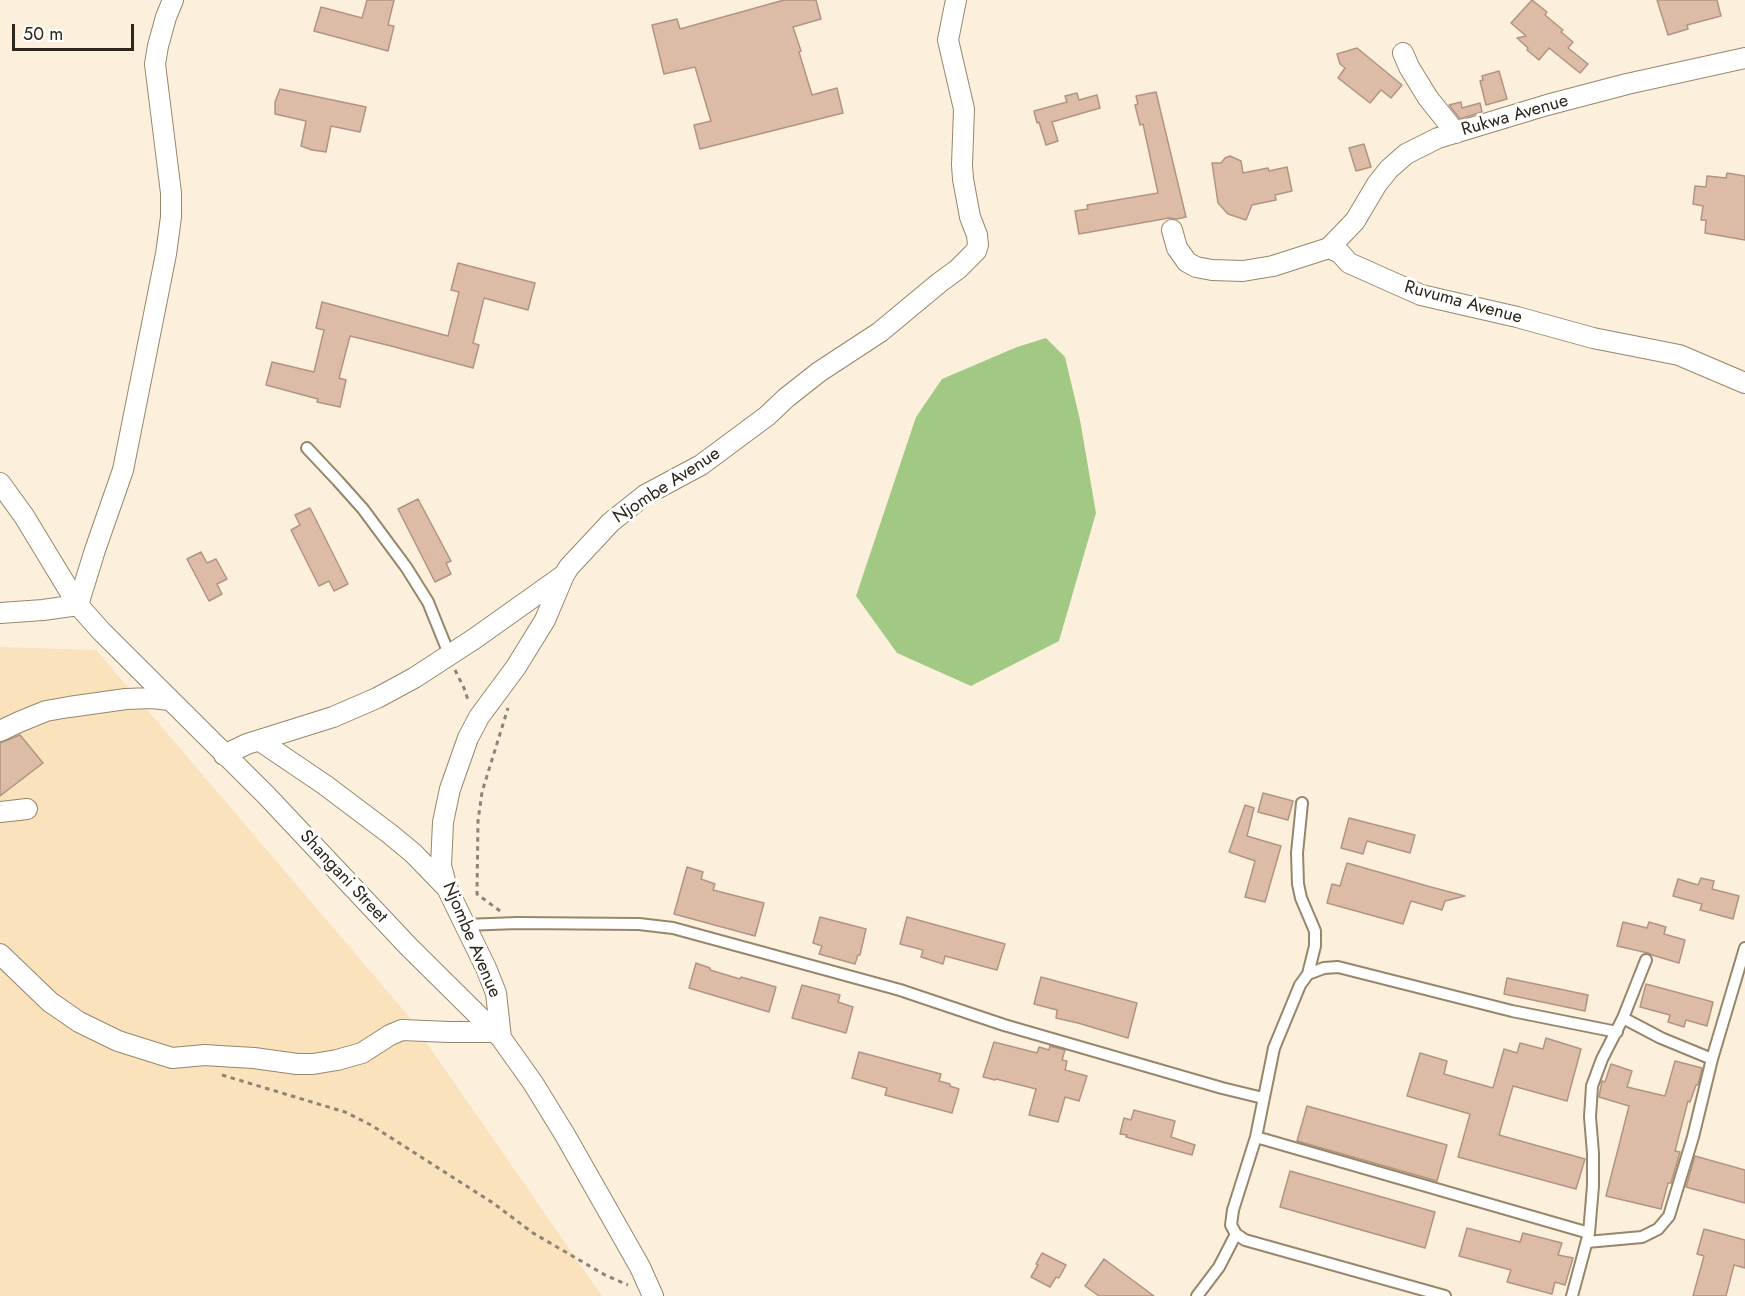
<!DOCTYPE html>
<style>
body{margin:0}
#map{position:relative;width:1745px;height:1296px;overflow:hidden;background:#fcf0dd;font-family:Jost,sans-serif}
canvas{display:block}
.scale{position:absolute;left:12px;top:24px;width:122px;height:27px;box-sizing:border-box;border:3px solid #2d261a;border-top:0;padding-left:8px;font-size:18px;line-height:21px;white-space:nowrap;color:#2d261a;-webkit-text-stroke:4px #fff;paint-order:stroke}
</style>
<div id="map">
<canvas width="1745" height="1296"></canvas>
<div class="scale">50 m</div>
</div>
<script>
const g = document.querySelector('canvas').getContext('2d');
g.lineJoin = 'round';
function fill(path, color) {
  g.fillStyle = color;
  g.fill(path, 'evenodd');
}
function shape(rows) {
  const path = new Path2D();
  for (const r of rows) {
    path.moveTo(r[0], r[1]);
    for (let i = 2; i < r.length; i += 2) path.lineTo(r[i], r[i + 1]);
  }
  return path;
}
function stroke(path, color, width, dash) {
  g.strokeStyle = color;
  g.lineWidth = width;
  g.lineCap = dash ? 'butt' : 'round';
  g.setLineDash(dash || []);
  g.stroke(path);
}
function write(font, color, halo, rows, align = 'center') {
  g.font = font + ' Jost,sans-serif';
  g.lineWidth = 6;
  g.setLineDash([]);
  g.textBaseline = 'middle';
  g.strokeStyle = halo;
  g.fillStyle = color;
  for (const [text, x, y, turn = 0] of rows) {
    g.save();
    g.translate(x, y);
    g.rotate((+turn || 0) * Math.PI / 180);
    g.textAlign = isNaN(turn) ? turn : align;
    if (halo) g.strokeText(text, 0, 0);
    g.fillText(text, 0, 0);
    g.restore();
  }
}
const built = shape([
 [0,647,96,650,406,1013,602,1296,0,1296]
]);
const water = shape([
 [1046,338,1065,357,1080,420,1096,513,1059,641,971,686,897,653,856,596,916,417,942,379,1017,347]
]);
const building = shape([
 [367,0,394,0,388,25,394,26,388,51,314,31,321,7,362,18,367,0],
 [784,0,816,0,821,19,793,27,801,51,799,52,812,95,837,88,843,113,700,149,694,125,711,121,695,67,664,74,652,25,677,19,680,29,784,0],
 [1532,0,1547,12,1545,15,1563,30,1561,32,1573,42,1568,48,1588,64,1580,73,1549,48,1539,60,1527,50,1528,48,1517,38,1526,36,1511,23,1532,0],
 [1657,0,1717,0,1721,16,1687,25,1688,29,1668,35,1657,0],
 [1357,48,1402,85,1391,98,1381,90,1370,103,1338,78,1345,68,1340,64,1337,54,1357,48],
 [1499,71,1507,99,1486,105,1480,81,1483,80,1482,76,1499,71],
 [280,89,366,107,360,132,331,126,326,152,312,150,301,146,306,121,275,114,275,102,280,89],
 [1156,92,1186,217,1177,219,1169,218,1079,234,1075,211,1088,209,1087,205,1158,193,1143,124,1140,125,1135,105,1138,104,1136,96,1156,92],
 [1077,93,1079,100,1097,95,1100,108,1052,122,1058,141,1046,145,1039,122,1037,123,1034,111,1067,102,1065,96,1077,93],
 [1461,102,1462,108,1480,103,1482,112,1460,119,1449,105,1461,102],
 [1364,144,1371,167,1356,171,1349,148,1364,144],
 [1230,156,1241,161,1243,173,1268,168,1269,171,1287,167,1292,191,1275,195,1276,200,1252,205,1246,220,1228,214,1218,203,1212,163,1221,163,1225,158,1230,156],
 [1727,173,1745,176,1745,240,1705,233,1706,220,1701,220,1703,206,1693,204,1695,186,1706,187,1707,176,1726,178,1727,173],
 [458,263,535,283,528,310,484,298,473,343,479,345,473,368,391,346,350,336,339,378,346,380,340,407,317,402,318,399,266,385,272,362,314,372,324,330,316,328,322,302,448,336,459,292,451,290,458,263],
 [418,499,451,561,446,563,451,574,435,582,398,509,418,499],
 [310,508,348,584,334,591,329,581,319,586,291,530,300,525,295,515,310,508],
 [201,552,207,563,216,559,227,579,217,584,222,594,209,601,187,559,201,552],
 [20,735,43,763,0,796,0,743,20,735],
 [1263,793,1293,801,1288,820,1258,812,1263,793],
 [1245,805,1254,808,1247,836,1281,846,1265,902,1245,897,1255,861,1229,852,1245,805],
 [1349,818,1415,835,1410,853,1367,841,1363,854,1341,848,1349,818],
 [1347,863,1431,887,1465,896,1445,901,1442,910,1411,901,1403,924,1327,903,1332,884,1340,886,1347,863],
 [687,867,703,872,701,879,715,884,713,890,764,903,755,936,674,914,687,867],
 [1701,878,1714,881,1712,889,1739,896,1733,919,1700,910,1702,904,1673,896,1678,879,1698,885,1701,878],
 [820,917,866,929,860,955,858,955,855,964,819,954,822,946,813,943,820,917],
 [907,917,1005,944,997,970,945,956,943,964,921,957,923,950,900,944,907,917],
 [1623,922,1647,928,1649,922,1666,927,1664,934,1685,940,1679,963,1652,955,1648,953,1617,946,1623,922],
 [696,963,710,968,710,970,740,979,741,977,776,987,769,1012,689,988,696,963],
 [1041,977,1137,1003,1128,1038,1078,1023,1056,1018,1057,1010,1034,1004,1041,977],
 [1507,978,1588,995,1585,1011,1504,994,1507,978],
 [1646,984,1713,1002,1707,1026,1686,1020,1684,1027,1668,1022,1670,1015,1640,1007,1646,984],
 [802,985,840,995,838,1002,853,1007,846,1033,792,1018,802,985],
 [1546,1038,1581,1049,1567,1101,1513,1086,1499,1135,1585,1159,1576,1189,1458,1157,1470,1114,1407,1096,1420,1053,1447,1061,1444,1074,1493,1088,1504,1049,1517,1053,1520,1043,1543,1049,1546,1038],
 [994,1042,1037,1053,1039,1047,1049,1050,1050,1046,1065,1050,1062,1060,1067,1061,1065,1070,1087,1076,1079,1101,1065,1097,1058,1122,1029,1115,1036,1089,996,1079,995,1080,983,1077,994,1042],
 [859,1052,941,1074,939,1081,950,1084,950,1086,959,1089,952,1113,885,1095,887,1088,852,1078,859,1052],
 [1675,1061,1702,1068,1698,1085,1696,1085,1690,1102,1688,1101,1675,1151,1680,1152,1671,1183,1668,1183,1661,1209,1606,1196,1629,1106,1599,1097,1602,1081,1605,1082,1611,1064,1632,1071,1627,1087,1665,1096,1675,1061],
 [1307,1106,1447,1145,1437,1181,1297,1141,1307,1106],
 [1134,1110,1175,1121,1171,1137,1195,1145,1192,1155,1126,1137,1127,1135,1120,1134,1124,1118,1131,1120,1134,1110],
 [1695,1156,1745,1170,1745,1203,1686,1187,1695,1156],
 [1290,1171,1435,1212,1425,1248,1280,1207,1290,1171],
 [1467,1228,1520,1242,1523,1233,1562,1243,1558,1255,1573,1258,1565,1285,1555,1282,1552,1294,1507,1282,1511,1270,1459,1256,1467,1228],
 [1704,1229,1745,1240,1745,1268,1734,1265,1726,1296,1693,1296,1704,1256,1697,1254,1704,1229],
 [1042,1253,1066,1265,1059,1278,1056,1277,1050,1287,1031,1277,1038,1265,1036,1264,1042,1253],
 [1104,1259,1154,1296,1099,1296,1085,1286,1104,1259]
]);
const path = shape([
 [455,670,464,688,469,703],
 [500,911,477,894,478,821,482,792,508,708],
 [222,1075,345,1112,371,1125,493,1203,533,1233,605,1275,628,1285]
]);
const lane = shape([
 [307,448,338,481,363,509,406,567,428,602,449,654],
 [1302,803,1297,853,1298,884,1301,898,1315,931,1315,946,1308,974],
 [465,925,517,923,639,924,673,928,900,990,1004,1025,1222,1088,1263,1098],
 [1623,1018,1661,1038,1712,1059],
 [1256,1137,1589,1233],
 [1587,1242,1642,1237,1658,1229,1669,1216,1693,1137,1712,1059,1745,948],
 [1197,1296,1219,1267,1236,1234],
 [1445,1296,1245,1240,1236,1234,1231,1225,1233,1210,1256,1137,1274,1048,1300,985,1308,974,1324,968,1338,967,1512,1011,1617,1032],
 [1572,1296,1589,1233,1593,1186,1593,1153,1590,1117,1592,1086,1602,1059,1623,1018,1646,960]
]);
const street = shape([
 [1403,53,1409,67,1428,98,1456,133],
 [1172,230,1177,248,1187,262,1196,267,1212,270,1243,271,1273,266,1329,248,1340,253,1349,263,1421,295,1517,317,1593,338,1679,355,1745,383],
 [1329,248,1355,221,1377,184,1389,169,1406,154,1438,138,1547,105,1627,84,1745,58],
 [0,483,24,516,78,605,101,631,267,796,408,946,501,1038,533,1083,565,1135,640,1267,653,1296],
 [78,605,95,550,123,470,166,254,171,217,171,193,155,64,158,46,166,17,173,0],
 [0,613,43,610,78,605],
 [0,731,19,722,46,711,69,707,126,699,152,698,169,700],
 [260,741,325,785,390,834,413,853,446,887],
 [224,755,247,744,333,717,377,698,414,678,474,639,564,575],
 [0,812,27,809],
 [0,954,50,1002,79,1022,118,1041,172,1058,205,1055,219,1056,254,1058,297,1064,313,1064,337,1060,362,1053,390,1035,402,1030,449,1032,494,1032],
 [501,1038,496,993,486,968,447,888,441,866,443,822,450,789,468,738,479,717,516,667,545,620,564,575,569,567,611,522,645,495,701,465,767,416,786,398,819,372,880,332,939,283,958,269,976,251,978,245,977,235,970,217,963,179,962,165,964,109,948,40,956,0]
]);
const streetNames = [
 ["Rukwa Avenue",1515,116,-16],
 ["Ruvuma Avenue",1463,303,15],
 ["Njombe Avenue",667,486,-33],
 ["Shangani Street",343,877,47],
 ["Njombe Avenue",471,940,67]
];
fill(built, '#fae2bc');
fill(water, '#a1c983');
fill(building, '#dcbca7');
stroke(building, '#b39480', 1.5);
stroke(lane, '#978669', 14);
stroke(street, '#978669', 22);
stroke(path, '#8d8475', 3, [4.5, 4.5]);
stroke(lane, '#fff', 10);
stroke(street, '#fff', 20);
write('18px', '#2d261a', '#fff', streetNames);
</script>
